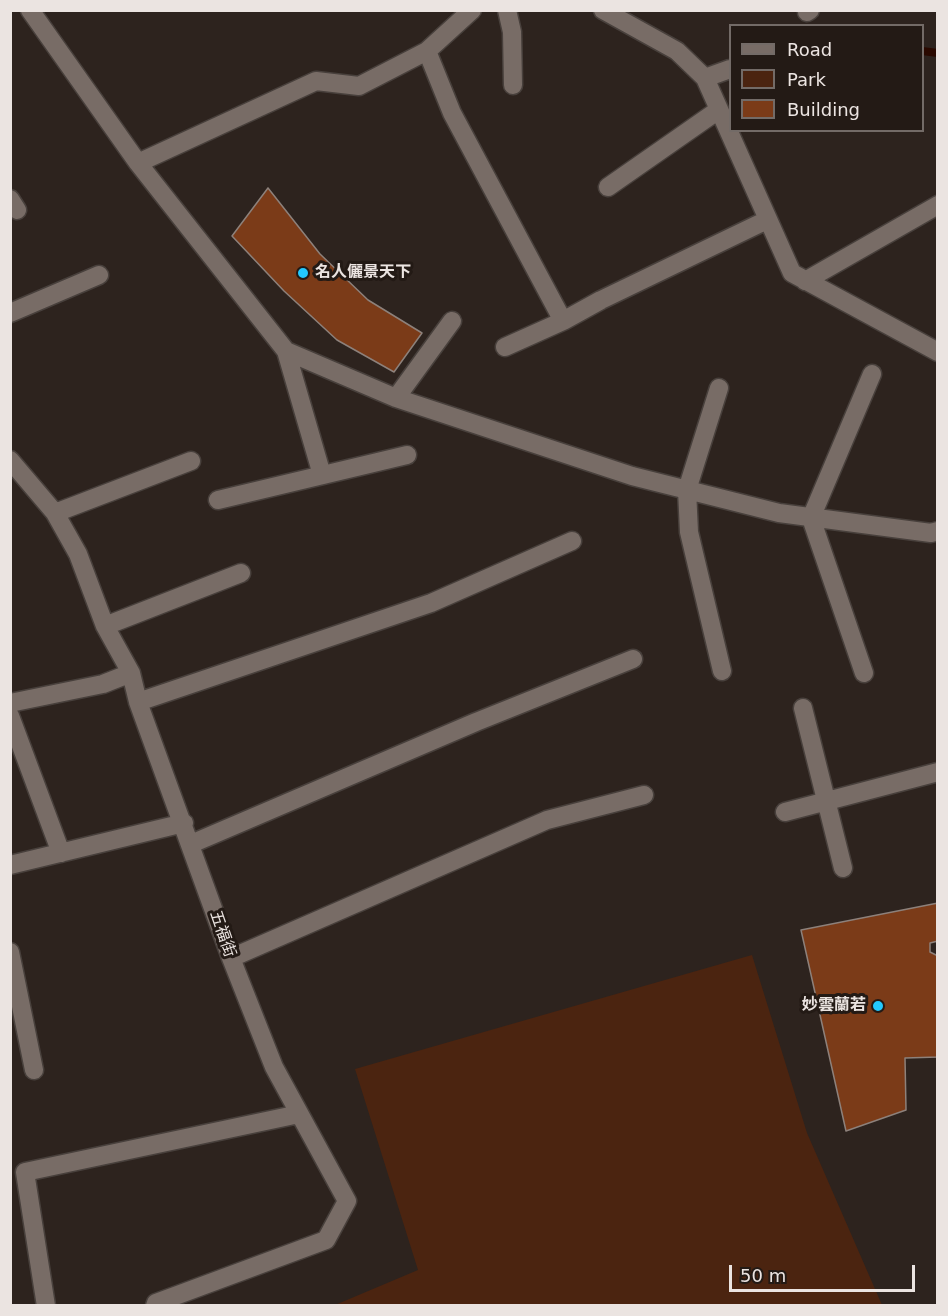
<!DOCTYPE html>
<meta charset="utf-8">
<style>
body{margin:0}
#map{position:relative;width:948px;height:1316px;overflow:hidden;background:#2d231e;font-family:"DejaVu Sans",sans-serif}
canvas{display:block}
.frame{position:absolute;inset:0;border:12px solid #ebe4e1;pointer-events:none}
.legend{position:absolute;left:729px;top:24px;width:195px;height:108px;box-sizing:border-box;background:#231a15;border:2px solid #736b67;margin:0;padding:8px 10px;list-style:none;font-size:18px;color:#ebe4e1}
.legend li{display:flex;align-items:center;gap:12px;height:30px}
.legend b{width:30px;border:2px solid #736b67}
.scale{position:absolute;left:729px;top:1265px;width:186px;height:27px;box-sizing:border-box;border:3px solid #ebe4e1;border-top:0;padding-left:8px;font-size:18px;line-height:21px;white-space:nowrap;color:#ebe4e1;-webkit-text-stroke:4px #231a15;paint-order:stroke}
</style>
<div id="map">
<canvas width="948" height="1316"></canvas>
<div class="frame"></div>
<ul class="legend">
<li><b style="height:8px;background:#786c66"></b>Road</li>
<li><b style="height:16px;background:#4b2410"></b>Park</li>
<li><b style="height:16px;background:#7b3b18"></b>Building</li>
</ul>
<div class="scale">50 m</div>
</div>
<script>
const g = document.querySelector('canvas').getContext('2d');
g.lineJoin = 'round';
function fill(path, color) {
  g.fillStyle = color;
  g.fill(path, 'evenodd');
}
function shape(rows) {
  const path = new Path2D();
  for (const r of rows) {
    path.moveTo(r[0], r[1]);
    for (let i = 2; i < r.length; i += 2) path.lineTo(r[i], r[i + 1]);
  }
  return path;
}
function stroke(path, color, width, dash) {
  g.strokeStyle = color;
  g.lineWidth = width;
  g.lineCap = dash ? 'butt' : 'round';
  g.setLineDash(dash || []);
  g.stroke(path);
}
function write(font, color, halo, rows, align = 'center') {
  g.font = font + ' "DejaVu Sans","Noto Sans TC",sans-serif';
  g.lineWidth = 6;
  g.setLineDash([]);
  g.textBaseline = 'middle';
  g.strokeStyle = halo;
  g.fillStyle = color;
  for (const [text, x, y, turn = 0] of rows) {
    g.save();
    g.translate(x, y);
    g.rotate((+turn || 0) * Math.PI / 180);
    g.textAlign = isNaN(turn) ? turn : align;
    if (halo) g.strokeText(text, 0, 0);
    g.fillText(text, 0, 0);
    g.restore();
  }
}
const green = shape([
 [752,955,807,1133,882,1305,335,1305,418,1270,355,1069]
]);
const stream = shape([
 [922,51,938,53]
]);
const building = shape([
 [268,188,320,254,368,300,422,333,394,372,337,340,284,291,232,236,268,188],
 [938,903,938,941,930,943,930,952,938,956,938,1057,905,1058,906,1110,846,1131,801,930,938,903]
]);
const minor = shape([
 [30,10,138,163,286,351,396,398,632,476,779,513,931,533,938,531],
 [507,10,512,32,513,85],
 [603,10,677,51,705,78,792,273,938,352],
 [807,12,810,10],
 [427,51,452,113,563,321,601,300,767,220],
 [705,78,730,69],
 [138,163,316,81,359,86,427,51,472,10],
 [608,187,717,111],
 [10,199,17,210],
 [805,281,938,205],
 [10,313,99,275],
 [505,347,563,321],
 [286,351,322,475],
 [719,388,687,490,689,532,722,671],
 [396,398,452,321],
 [10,460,55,513,78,554,105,626,131,673,138,702,231,958,274,1067,347,1201,326,1240,156,1303,155,1306],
 [218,500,407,455],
 [55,513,191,461],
 [105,626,241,573],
 [864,673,811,518,872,374],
 [138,702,431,603,572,541],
 [10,703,103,684,131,673],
 [803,708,843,868],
 [10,716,61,853],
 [785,812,938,772],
 [191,844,476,722,633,659],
 [10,865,184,823],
 [10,952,34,1070],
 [231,958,547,820,644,795],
 [46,1306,25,1172,299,1114]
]);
const markers = [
 [303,273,6,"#23c9fe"],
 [878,1006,6,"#23c9fe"]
];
const poiNames = [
 ["名人儷景天下",315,273],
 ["妙雲蘭若",866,1006,"right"]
];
const streetNames = [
 ["五福街",222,934,71]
];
fill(green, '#4b2410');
stroke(stream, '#2a0900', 8);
fill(building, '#7b3b18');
stroke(building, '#8d817b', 1.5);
stroke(minor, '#48403c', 21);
stroke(minor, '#786c66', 18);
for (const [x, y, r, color] of markers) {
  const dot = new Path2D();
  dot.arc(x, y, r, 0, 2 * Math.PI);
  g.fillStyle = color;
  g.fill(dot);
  stroke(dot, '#231a15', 2);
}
write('bold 16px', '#ebe4e1', '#231a15', poiNames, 'left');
write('16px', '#ebe4e1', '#231a15', streetNames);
</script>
